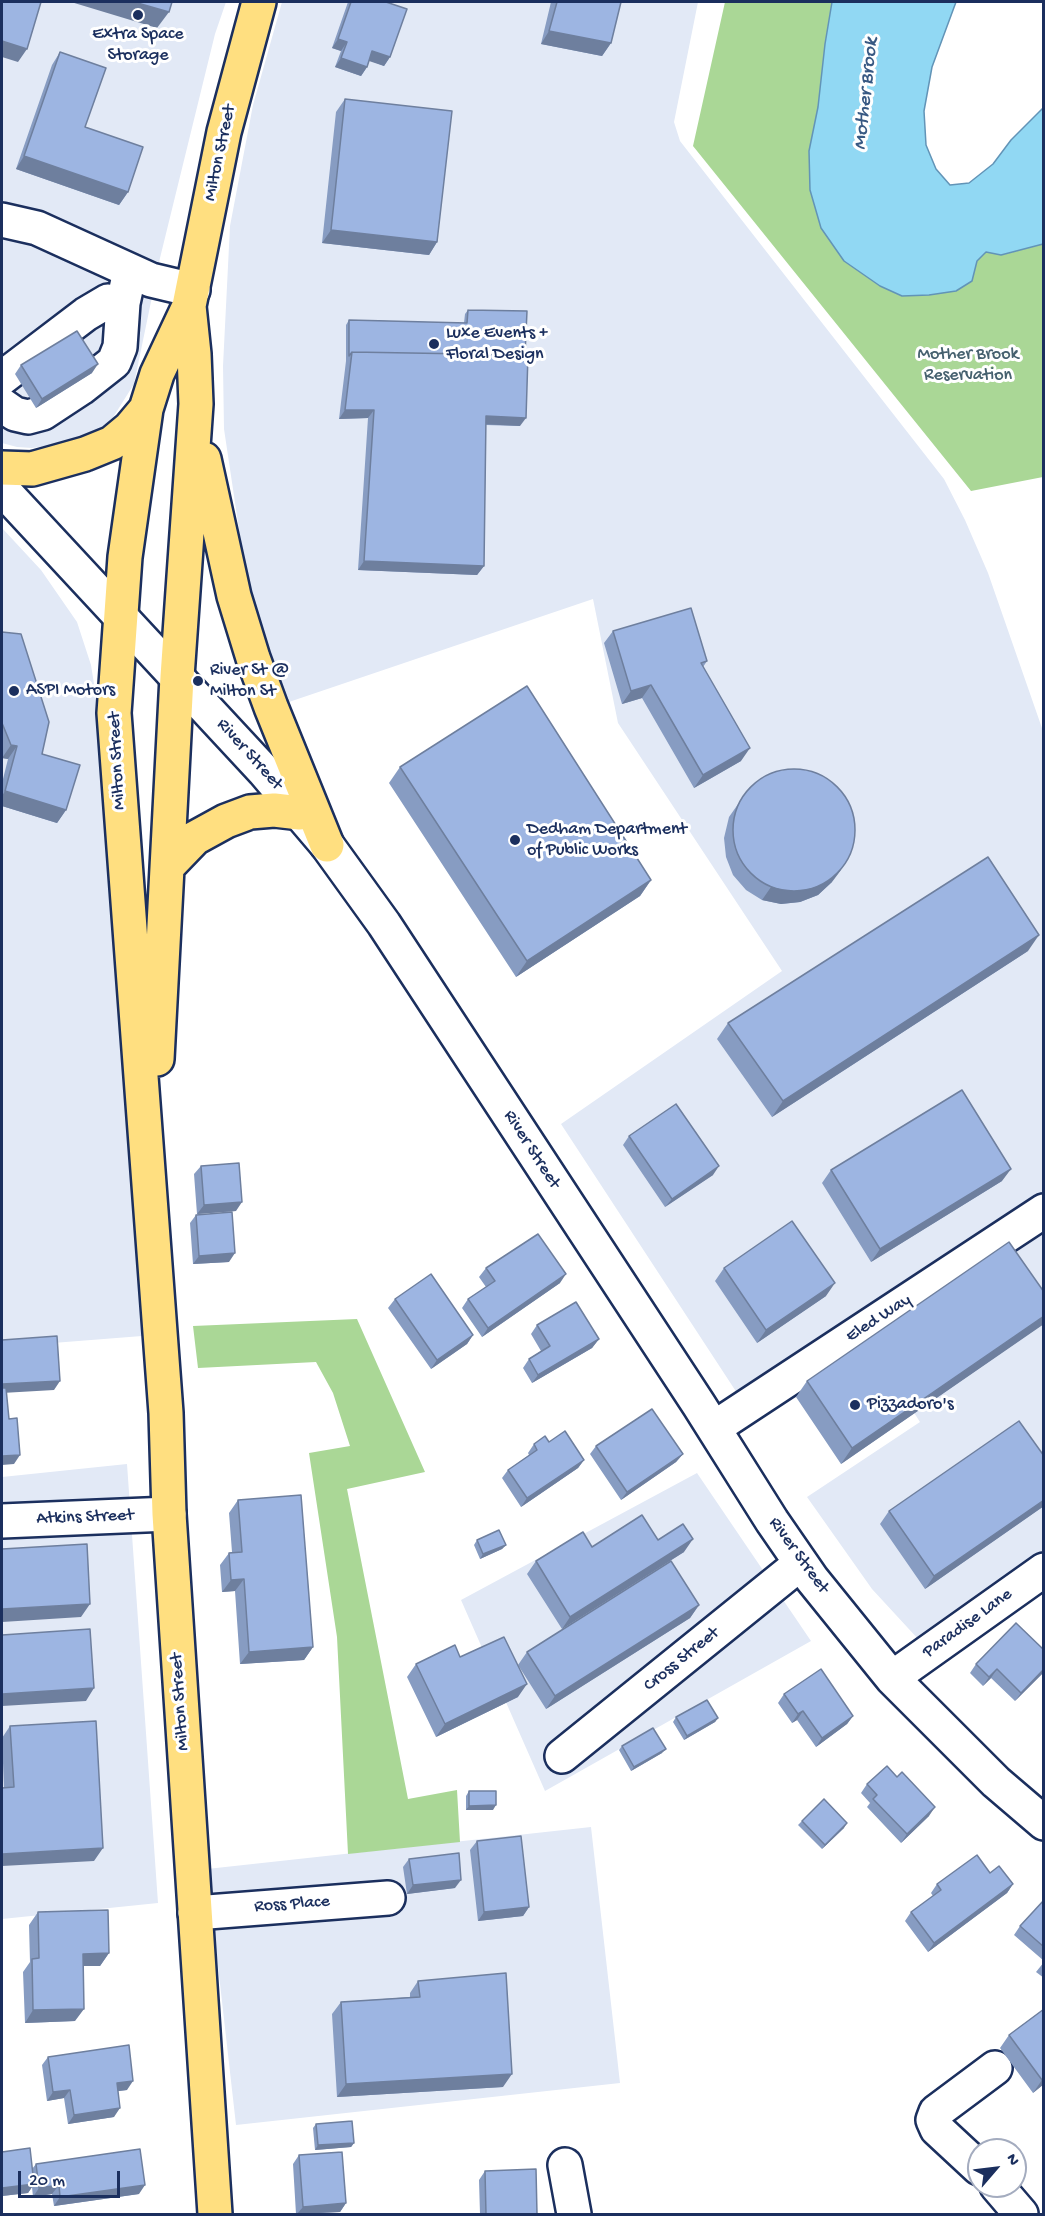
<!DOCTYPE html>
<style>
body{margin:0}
#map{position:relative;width:1045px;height:2216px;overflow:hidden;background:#fff;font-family:"Gochi Hand",sans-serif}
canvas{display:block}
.frame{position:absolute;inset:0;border:3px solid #1b2f5e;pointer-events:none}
.north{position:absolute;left:967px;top:2138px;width:60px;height:60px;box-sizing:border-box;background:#fff;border:2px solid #a4acbf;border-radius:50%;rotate:62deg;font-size:16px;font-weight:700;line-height:24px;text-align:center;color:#1b2f5e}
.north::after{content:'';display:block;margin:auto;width:21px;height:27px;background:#1b2f5e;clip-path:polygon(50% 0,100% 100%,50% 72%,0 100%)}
.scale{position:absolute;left:18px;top:2171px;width:102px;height:27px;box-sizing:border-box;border:3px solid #1b2f5e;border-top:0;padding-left:8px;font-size:18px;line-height:21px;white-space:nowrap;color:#1b2f5e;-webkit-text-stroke:4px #fff;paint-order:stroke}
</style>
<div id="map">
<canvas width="1045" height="2216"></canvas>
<div class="frame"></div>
<div class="north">N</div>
<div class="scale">20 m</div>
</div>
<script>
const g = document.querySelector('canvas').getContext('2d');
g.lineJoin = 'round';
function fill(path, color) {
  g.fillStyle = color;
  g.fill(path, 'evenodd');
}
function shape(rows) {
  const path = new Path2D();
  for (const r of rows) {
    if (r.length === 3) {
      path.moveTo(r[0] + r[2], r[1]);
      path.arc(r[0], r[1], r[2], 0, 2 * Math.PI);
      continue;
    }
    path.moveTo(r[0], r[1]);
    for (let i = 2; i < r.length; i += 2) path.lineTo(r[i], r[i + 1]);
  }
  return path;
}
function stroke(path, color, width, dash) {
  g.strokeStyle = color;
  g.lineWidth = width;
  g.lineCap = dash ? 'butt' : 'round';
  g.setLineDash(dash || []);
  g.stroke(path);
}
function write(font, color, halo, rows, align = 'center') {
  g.font = font + ' "Gochi Hand",sans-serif';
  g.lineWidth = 6;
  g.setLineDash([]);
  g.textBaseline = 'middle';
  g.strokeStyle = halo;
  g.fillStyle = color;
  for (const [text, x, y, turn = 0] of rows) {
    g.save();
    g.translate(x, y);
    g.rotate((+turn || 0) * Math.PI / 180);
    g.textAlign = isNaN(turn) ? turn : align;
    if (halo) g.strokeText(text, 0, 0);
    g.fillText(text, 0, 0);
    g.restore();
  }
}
const built = shape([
 [2,2,226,2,215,34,160,258,134,384,112,419,94,433,69,443,32,448,17,447,2,443],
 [282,2,698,2,674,122,680,141,944,479,965,520,988,573,1043,731,1044,1554,919,1640,872,1589,807,1497,920,1422,867,1340,754,1419,561,1124,782,971,618,723,593,599,286,703,246,576,224,429,223,366,230,226,253,105],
 [2,528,41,570,77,622,91,665,101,728,110,892,142,1336,2,1347],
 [127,1464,158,1903,2,1919,2,1477],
 [697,1473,811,1641,545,1791,461,1600],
 [591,1827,620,2083,236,2125,207,1869]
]);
const green = shape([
 [725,2,832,2,825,44,818,107,809,151,972,281,977,261,986,252,1002,255,1043,244,1043,477,971,491,693,146],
 [357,1319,425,1472,347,1489,408,1799,457,1790,460,1842,348,1854,337,1637,309,1453,350,1446,333,1393,316,1362,198,1368,193,1326]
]);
const water = shape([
 [832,2,956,2,932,67,924,111,926,145,936,169,950,185,969,183,993,164,1011,140,1043,108,1043,244,1001,255,986,252,977,261,972,281,956,291,929,295,902,296,880,286,844,261,821,228,810,190,809,151,818,107,825,44,832,2]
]);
const minor = shape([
 [2,220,37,228,151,280,193,290],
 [2,378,86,314,108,301,123,303],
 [2,405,15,414,28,417,43,413,81,388,114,362,120,347,123,303,130,271],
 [2,489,264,771,327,845,384,924,699,1405,772,1521,812,1579,892,1678,996,1782,1044,1823],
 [714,1428,1044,1211],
 [2,1521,169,1514],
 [892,1678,1044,1570],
 [562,1756,801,1563],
 [195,1913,388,1898],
 [565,2165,574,2214],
 [979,2168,937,2129,933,2120,936,2112,995,2068],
 [997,2186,1021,2214]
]);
const major = shape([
 [204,459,234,596,253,658,271,707,327,845],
 [2,468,32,469,85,454,112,443,130,428,146,409],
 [168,866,195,838,226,821,250,812,274,810,300,813],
 [157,1059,177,677,196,404,194,354,189,306],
 [215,2214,169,1514,166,1413,114,713,125,557,146,409,157,374,189,306,224,132,259,2]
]);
const wall = shape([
 [348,2,386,2,390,57,384,66,369,60,367,67,361,76,335,67,341,51,332,48],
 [551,2,621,2,611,43,602,56,541,44],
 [60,52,85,127,128,192,119,205,16,169,52,65],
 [345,99,437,242,429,255,322,243,336,112],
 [468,310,520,426,486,425,484,566,477,575,358,570,368,418,339,419,346,361,346,325,349,320,464,323,465,314],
 [21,365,92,373,36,408,15,374],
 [613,631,707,661,703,667,741,761,694,788,642,698,622,704,604,643],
 [2,632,42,754,66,810,57,823,2,806,2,783,8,759,2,758],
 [400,767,651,880,640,896,516,977,389,783],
 [750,787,832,882,818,895,800,902,781,904,762,900,746,890,733,875,726,857,724,838,729,817],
 [1028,951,772,1117,717,1039,728,1023],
 [629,1136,713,1175,665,1207,623,1145],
 [201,1166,236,1211,197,1214,194,1174],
 [831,1170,1002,1181,871,1262,822,1183],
 [196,1215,229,1262,193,1264,190,1223],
 [486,1268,560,1283,482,1337,462,1308,468,1299,486,1287,479,1277],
 [724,1268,826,1296,757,1343,715,1281],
 [1044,1292,1043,1324,841,1464,796,1397,807,1381],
 [395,1299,473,1335,467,1344,431,1369,388,1308],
 [537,1325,599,1339,592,1348,532,1383,523,1368,529,1359,541,1351,531,1334],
 [549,1442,584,1460,578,1468,521,1507,502,1478,508,1470,529,1455,528,1453,534,1444],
 [596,1446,683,1454,676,1462,621,1500,590,1454],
 [1044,1456,1044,1506,925,1589,880,1524,889,1511],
 [238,1500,313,1647,304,1660,240,1664,235,1591,222,1592,220,1565,229,1553,232,1552,229,1513],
 [477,1540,506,1545,502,1549,480,1559,474,1545],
 [592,1547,684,1552,562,1629,527,1574,536,1561],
 [699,1605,690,1618,546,1709,518,1665,527,1652],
 [1044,1650,1044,1672,1015,1701,991,1678,983,1686,970,1673,976,1664],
 [460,1657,518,1697,436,1737,407,1677,416,1664],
 [784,1694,853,1716,847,1724,816,1747,797,1720,792,1723,778,1703],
 [676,1717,718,1718,715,1722,684,1740,673,1722],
 [10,1726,94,1861,4,1788,2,1738],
 [622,1746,662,1753,631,1771,619,1750],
 [867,1784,929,1816,901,1843,867,1807,870,1803,861,1793],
 [469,1791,493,1810,466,1810,466,1796],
 [802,1821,844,1828,822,1849,798,1825],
 [477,1841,529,1907,523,1916,478,1921,470,1850],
 [409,1859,455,1888,407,1894,403,1867],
 [990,1873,1013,1884,1007,1893,928,1952,905,1921,911,1912,933,1896,931,1893,937,1884],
 [1044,1900,1044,1961,1014,1935,1020,1926],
 [38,1912,109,1953,100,1966,83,1966,75,2021,25,2023,23,1972,30,1962,29,1925],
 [1044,1962,1044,1978,1036,1972],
 [418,1981,503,2087,337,2097,332,2014,341,2002,410,1997,410,1993],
 [1044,2009,1044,2084,1033,2093,1000,2048,1009,2035],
 [48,2057,127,2090,118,2091,114,2117,68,2124,64,2098,47,2101,42,2065],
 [316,2124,354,2143,351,2147,315,2150,313,2128],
 [2,2152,32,2169,36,2164,139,2194,54,2206,52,2194,33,2197,32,2187,28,2193,2,2196],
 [299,2155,346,2203,340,2212,296,2214,293,2164],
 [485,2171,537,2214,480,2214,479,2180]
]);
const shadedWall = shape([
 [71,2,134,2,169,12,157,28],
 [549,31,611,43,602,56,541,44],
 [338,39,347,42,341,51,332,48],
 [2,41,27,49,18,62,2,57],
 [372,51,390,57,384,66,366,60],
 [341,58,367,67,361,76,335,67],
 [24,156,128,192,119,205,16,169],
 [331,230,437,242,429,255,322,243],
 [98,364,92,373,36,408,42,399],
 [345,410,374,410,368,418,339,419],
 [486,416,526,418,520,426,480,424],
 [364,561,484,566,477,575,358,570],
 [651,685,642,698,622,704,631,691],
 [11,745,17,746,8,759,2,758],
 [750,748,741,761,694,788,703,775],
 [5,791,66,810,57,823,2,806,2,796],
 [841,870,832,882,818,895,800,902,781,904,762,900,771,887],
 [651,880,640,896,516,977,527,961],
 [1039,935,1028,951,772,1117,783,1101],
 [719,1166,713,1175,665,1207,672,1199],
 [1011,1169,1002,1181,871,1262,880,1249],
 [242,1202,236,1211,197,1214,204,1205],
 [235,1253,229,1262,193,1264,199,1256],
 [566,1274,560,1283,482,1337,488,1328],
 [835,1283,826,1296,757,1343,766,1330],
 [1044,1316,1044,1324,841,1464,852,1448],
 [473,1335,467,1344,431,1369,437,1360],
 [599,1339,592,1348,532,1383,538,1375],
 [60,1381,54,1390,2,1393,2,1384],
 [683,1454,676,1462,621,1500,627,1492],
 [20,1455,14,1464,2,1465,2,1456],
 [584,1460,578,1468,521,1507,527,1498],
 [1044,1500,1044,1506,925,1589,934,1576],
 [693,1539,684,1552,562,1629,570,1617],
 [506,1545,502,1549,480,1559,483,1554],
 [244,1579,235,1591,222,1592,231,1580],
 [90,1604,81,1617,2,1622,2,1609],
 [699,1605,690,1618,546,1709,555,1696],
 [313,1647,304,1660,240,1664,249,1652],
 [997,1669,991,1678,983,1686,989,1677],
 [1044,1669,1044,1672,1015,1701,1021,1693],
 [527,1684,518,1697,436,1737,445,1724],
 [94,1688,86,1701,2,1706,2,1694],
 [803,1711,797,1720,792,1723,798,1714],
 [853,1716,847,1724,816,1747,822,1738],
 [718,1718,715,1722,684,1740,687,1736],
 [666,1749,662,1753,631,1771,634,1767],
 [496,1805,493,1810,466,1810,469,1806],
 [935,1807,929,1816,901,1843,907,1834],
 [847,1823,844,1828,822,1849,825,1845],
 [103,1848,94,1861,2,1866,2,1854],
 [461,1880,455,1888,407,1894,413,1885],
 [1013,1884,1007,1893,928,1952,934,1943],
 [529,1907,523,1916,478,1921,484,1912],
 [109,1953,100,1966,74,1966,83,1954],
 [84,2009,75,2021,25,2023,33,2010],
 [512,2074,503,2087,337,2097,346,2084],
 [1044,2078,1044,2084,1033,2093,1042,2080],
 [133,2081,127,2090,111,2092,117,2083],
 [70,2090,64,2098,47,2101,53,2092],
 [120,2108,114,2117,68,2124,74,2115],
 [354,2143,351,2147,315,2150,318,2145],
 [34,2184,28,2193,2,2196,2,2188],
 [59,2185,52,2194,33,2197,39,2188],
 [145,2185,139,2194,54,2206,60,2197],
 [346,2203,340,2212,297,2214,303,2207]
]);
const building = shape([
 [2,2,41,2,27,49,2,41,2,2],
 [134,2,172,2,169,12,134,2],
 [351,2,386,2,407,9,390,57,372,51,367,67,341,58,347,42,338,39,351,2],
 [557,2,621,2,611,43,549,31,557,2],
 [60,52,106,68,85,127,143,147,128,192,24,156,60,52],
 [345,99,452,111,437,242,331,230,345,99],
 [468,310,527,311,525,355,352,352,349,356,349,320,467,323,468,310],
 [77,331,98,364,42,399,21,365,77,331],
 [352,352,528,355,526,418,486,416,484,566,364,561,374,410,345,410,352,352],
 [691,608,707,661,701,663,750,748,703,775,651,685,631,691,613,631,691,608],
 [2,632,21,634,49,722,42,754,80,765,66,810,5,791,17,746,11,745,2,723,2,632],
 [527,686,651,880,527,961,400,767,527,686],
 [794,830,61],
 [988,857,1039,935,783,1101,728,1023,988,857],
 [962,1090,1011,1169,880,1249,831,1170,962,1090],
 [676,1104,719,1166,672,1199,629,1136,676,1104],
 [239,1163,242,1202,204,1205,201,1166,239,1163],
 [232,1212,235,1253,199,1256,196,1215,232,1212],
 [792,1221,835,1283,766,1330,724,1268,792,1221],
 [538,1234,566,1274,488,1328,468,1299,495,1281,486,1268,538,1234],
 [1009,1242,1044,1292,1044,1316,852,1448,807,1381,1009,1242],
 [431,1274,473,1335,437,1360,395,1299,431,1274],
 [576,1302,599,1339,538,1375,529,1359,550,1346,537,1325,576,1302],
 [57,1336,60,1381,2,1384,2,1340,57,1336],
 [2,1388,6,1388,9,1419,17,1418,20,1455,2,1456,2,1388],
 [652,1409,683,1454,627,1492,596,1446,652,1409],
 [1019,1421,1044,1456,1044,1500,934,1576,889,1511,1019,1421],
 [565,1431,584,1460,527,1498,508,1470,537,1450,534,1444,545,1436,549,1442,565,1431],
 [301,1495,313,1647,249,1652,244,1579,231,1580,229,1553,242,1552,238,1500,301,1495],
 [642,1515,658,1540,683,1524,693,1539,570,1617,536,1561,583,1532,592,1547,642,1515],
 [499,1530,506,1545,483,1554,477,1540,499,1530],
 [87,1544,90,1604,2,1609,2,1549,87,1544],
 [671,1561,699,1605,555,1696,527,1652,671,1561],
 [1016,1623,1044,1650,1044,1669,1021,1693,997,1669,989,1677,976,1664,1016,1623],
 [90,1629,94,1688,2,1694,2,1635,90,1629],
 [504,1637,527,1684,445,1724,416,1664,455,1645,460,1657,504,1637],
 [821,1669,853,1716,822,1738,803,1711,798,1714,784,1694,821,1669],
 [707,1700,718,1718,687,1736,676,1717,707,1700],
 [96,1721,103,1848,2,1854,2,1788,14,1787,10,1726,96,1721],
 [653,1728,666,1749,634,1767,622,1746,653,1728],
 [887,1766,897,1777,902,1772,935,1807,907,1834,873,1799,877,1795,867,1784,887,1766],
 [469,1791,496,1791,496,1805,469,1806,469,1791],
 [824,1799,847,1823,825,1845,802,1821,824,1799],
 [521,1836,529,1907,484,1912,477,1841,521,1836],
 [459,1853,461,1880,413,1885,409,1859,459,1853],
 [977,1855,990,1873,999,1866,1013,1884,934,1943,911,1912,941,1890,937,1884,977,1855],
 [1044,1900,1044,1947,1020,1926,1044,1900],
 [108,1910,109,1953,83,1954,84,2009,33,2010,32,1959,39,1958,38,1912,108,1910],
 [506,1973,512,2074,346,2084,341,2002,420,1997,418,1981,506,1973],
 [1044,2009,1044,2078,1042,2080,1009,2035,1044,2009],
 [129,2045,133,2081,117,2083,120,2108,74,2115,70,2090,53,2092,48,2057,129,2045],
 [352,2121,354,2143,318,2145,316,2124,352,2121],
 [30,2148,34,2184,2,2188,2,2152,30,2148],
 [140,2149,145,2185,60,2197,59,2185,39,2188,36,2164,140,2149],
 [342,2152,346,2203,303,2207,299,2155,342,2152],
 [536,2169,537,2214,483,2214,486,2214,485,2171,536,2169]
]);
const markers = [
 [138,15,6,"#1b2f5e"],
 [434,344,6,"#1b2f5e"],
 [198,681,6,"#1b2f5e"],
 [14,691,6,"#1b2f5e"],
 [515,840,6,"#1b2f5e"],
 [855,1405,6,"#1b2f5e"]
];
const poiNames = [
 ["Extra Space",138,35,"center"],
 ["Storage",138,56,"center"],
 ["Luxe Events +",446,334],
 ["Floral Design",446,355],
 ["River St @",210,671],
 ["Milton St",210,692],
 ["ASPI Motors",26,691],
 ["Dedham Department",527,830],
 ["of Public Works",527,851],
 ["Pizzadoro's",867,1405]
];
const streetNames = [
 ["Milton Street",221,153,-78],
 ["River Street",249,755,48],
 ["Milton Street",118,761,-93],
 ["River Street",531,1150,57],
 ["Eled Way",879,1319,-33],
 ["Atkins Street",85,1518,-2],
 ["River Street",798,1556,54],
 ["Paradise Lane",968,1624,-36],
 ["Cross Street",682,1660,-39],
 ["Milton Street",181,1702,-94],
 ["Ross Place",292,1905,-4]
];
const parkNames = [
 ["Mother Brook",968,355],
 ["Reservation",968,376]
];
const waterNames = [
 ["Mother Brook",867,94,-84]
];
fill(built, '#e2e9f6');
fill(green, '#aad796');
fill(water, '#91d8f3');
stroke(water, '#6294b7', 1.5);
stroke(minor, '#1b2f5e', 38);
stroke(major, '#1b2f5e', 38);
stroke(minor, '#fff', 33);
stroke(major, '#ffdf80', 33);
fill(wall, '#879cc2');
fill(shadedWall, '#6e7f9e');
fill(building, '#9db5e2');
stroke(building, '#6e7f9e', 1.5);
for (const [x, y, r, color] of markers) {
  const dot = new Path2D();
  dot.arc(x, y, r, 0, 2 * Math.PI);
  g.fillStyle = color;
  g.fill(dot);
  stroke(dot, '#fff', 2);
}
write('18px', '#1b2f5e', '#fff', poiNames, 'left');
write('18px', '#1b2f5e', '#fff', streetNames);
write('18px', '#46616f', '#fff', parkNames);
write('italic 20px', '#385983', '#fff', waterNames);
</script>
